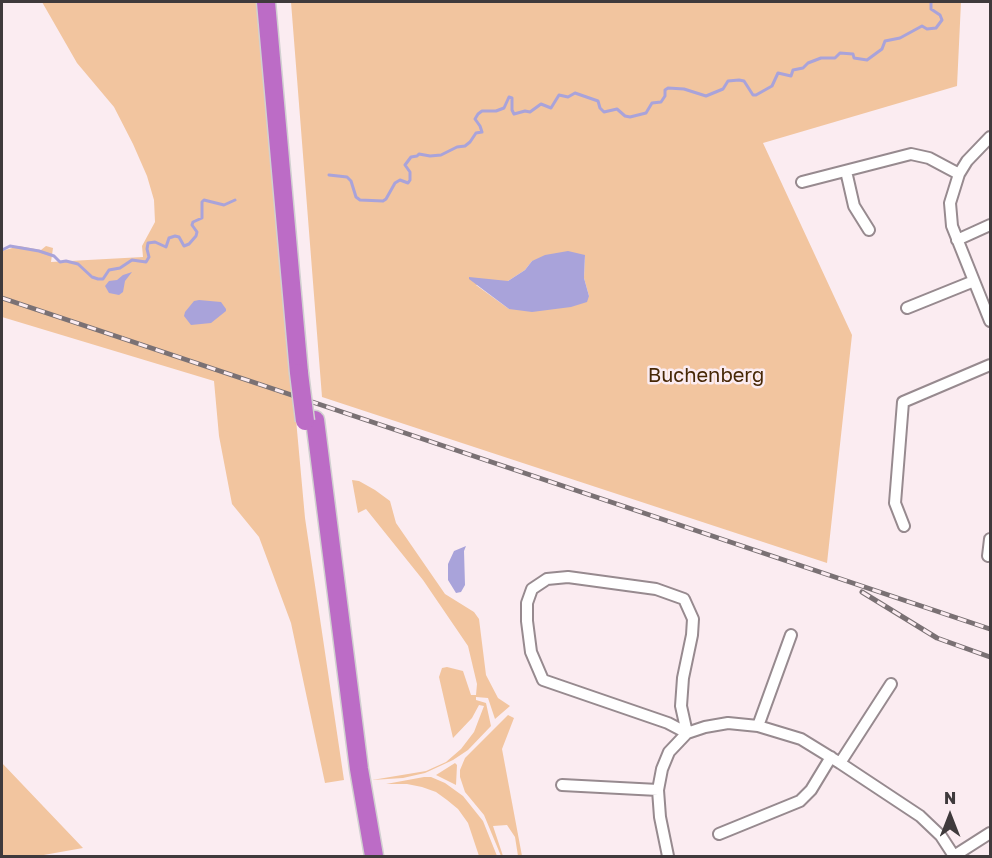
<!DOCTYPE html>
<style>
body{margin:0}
#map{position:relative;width:992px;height:858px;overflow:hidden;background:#fbecf1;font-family:"Golos Text",sans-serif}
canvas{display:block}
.frame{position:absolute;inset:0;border:3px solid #3f3a3c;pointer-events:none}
.north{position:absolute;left:920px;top:786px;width:60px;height:60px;-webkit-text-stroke:4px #fbecf1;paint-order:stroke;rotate:0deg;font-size:16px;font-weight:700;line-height:24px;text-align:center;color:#3f3a3c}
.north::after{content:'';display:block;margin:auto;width:21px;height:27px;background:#3f3a3c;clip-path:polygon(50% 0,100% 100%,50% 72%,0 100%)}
</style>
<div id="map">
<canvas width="992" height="858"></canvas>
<div class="frame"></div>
<div class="north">N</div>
</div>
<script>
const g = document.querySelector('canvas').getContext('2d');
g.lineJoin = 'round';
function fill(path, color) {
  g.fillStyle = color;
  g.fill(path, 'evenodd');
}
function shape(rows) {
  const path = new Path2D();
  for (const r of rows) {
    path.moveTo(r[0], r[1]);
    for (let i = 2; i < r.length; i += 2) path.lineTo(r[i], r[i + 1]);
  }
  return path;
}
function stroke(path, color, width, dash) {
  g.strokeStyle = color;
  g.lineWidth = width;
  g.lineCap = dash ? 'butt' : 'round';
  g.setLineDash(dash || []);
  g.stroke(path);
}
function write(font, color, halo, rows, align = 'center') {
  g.font = font + ' "Golos Text",sans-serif';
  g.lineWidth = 5;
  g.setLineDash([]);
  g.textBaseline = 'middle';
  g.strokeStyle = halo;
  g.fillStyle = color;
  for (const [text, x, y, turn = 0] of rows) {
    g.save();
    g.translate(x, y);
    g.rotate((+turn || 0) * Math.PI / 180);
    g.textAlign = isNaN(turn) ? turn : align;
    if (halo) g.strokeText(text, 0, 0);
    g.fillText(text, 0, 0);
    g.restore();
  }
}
const green = shape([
 [42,2,258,2,305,518,344,780,325,783,291,623,259,537,232,504,219,436,214,381,2,317,2,251,19,246,41,250,46,246,53,248,51,262,143,257,142,246,155,222,154,200,147,176,133,144,114,107,77,63],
 [291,2,961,2,957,86,763,143,852,335,827,563,322,397],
 [585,255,584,278,589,296,509,309,476,285,508,281,525,270,532,261],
 [352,480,359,481,375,490,390,501,396,523,445,594,474,612,479,619,486,675,498,698,510,706,495,719,488,698,476,697,476,700,486,703,491,726,468,750,453,760,425,773,403,778,372,780,426,771,446,762,461,749,474,732,484,706,479,705,472,718,453,738,439,677,442,668,447,667,463,671,471,695,476,695,477,684,468,646,423,580,366,509,358,513],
 [508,715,514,718,502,749,522,856,518,856,515,837,507,825,493,826,503,856,501,856,484,815,465,792,460,777,460,770,465,758],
 [2,763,83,848,38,856,2,856],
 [455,763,457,765,456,785,436,775],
 [424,777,431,777,445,783,463,796,483,821,497,856,479,856,468,823,458,809,447,800,436,792,422,787,407,784,386,784]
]);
const water = shape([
 [568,251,585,255,584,278,589,296,587,302,571,307,532,312,509,309,469,279,469,277,508,281,525,270,532,261,545,255],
 [132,272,125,281,123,292,119,295,109,293,105,286,109,281,117,280,123,275],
 [199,300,221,302,226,309,226,311,211,323,191,325,184,316,185,312,194,301],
 [466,546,464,551,465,585,461,592,456,593,448,580,448,564,454,551]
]);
const stream = shape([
 [329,175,347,177,351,181,356,197,360,200,383,201,386,199,395,183,400,180,408,183,410,180,410,172,405,165,411,157,417,156,419,154,430,156,441,155,457,147,465,146,470,142,476,133,482,132,480,126,475,119,478,114,482,111,496,111,504,108,509,97,512,98,512,110,514,114,525,111,530,112,541,104,551,108,559,95,568,97,575,93,598,101,600,108,604,112,617,109,625,116,630,117,646,113,652,103,661,102,665,96,665,90,668,88,684,89,706,96,723,89,728,81,739,80,744,81,753,95,756,95,772,86,778,73,791,76,793,70,803,68,808,63,821,58,835,58,840,53,853,54,854,58,867,60,882,49,885,41,900,38,922,26,927,29,936,28,942,20,940,15,931,9,931,2],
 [2,250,10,246,39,251,54,256,60,262,66,261,78,264,92,277,98,279,103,279,109,270,120,268,132,260,146,262,149,257,147,249,148,243,155,242,166,247,169,238,175,236,179,237,184,246,189,244,196,236,197,232,192,225,193,222,202,218,202,202,204,200,224,205,235,200]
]);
const street = shape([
 [990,137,967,161,959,174,950,203,952,226,990,321],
 [846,171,854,206,869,230],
 [802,182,911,154,929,158,959,174],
 [957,240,990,225],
 [907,308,974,281],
 [904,526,895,503,903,402,990,365],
 [988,556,990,539],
 [568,577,656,589,684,599,693,619,692,635,683,678,681,706,687,733,668,723,543,680,531,652,527,621,527,603,532,589,547,579,568,577],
 [758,726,791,635],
 [840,763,891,684],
 [562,785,658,790],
 [719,834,800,801,811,790,831,757],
 [668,856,660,817,658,790,662,769,669,752,687,733,705,727,728,723,758,726,801,739,840,763,920,816,941,836,954,856],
 [954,856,990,833]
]);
const highway = shape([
 [266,2,299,373],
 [315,420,359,769,374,856]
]);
const rail = shape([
 [2,298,990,629],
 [862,592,937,638,990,657]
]);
const highwayBridge = shape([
 [299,373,305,421]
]);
const parkNames = [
 ["Buchenberg",706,376]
];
fill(green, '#f2c59f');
fill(water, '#a9a3da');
stroke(stream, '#a9a3da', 3);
stroke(street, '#978a8f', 14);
stroke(highway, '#d1d0d0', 21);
stroke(street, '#fff', 10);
stroke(highway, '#bc6cc6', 18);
stroke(rail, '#7a7174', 5);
stroke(rail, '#fbecf1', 3, [9]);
stroke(highwayBridge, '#d1d0d0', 21, []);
stroke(highwayBridge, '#bc6cc6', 18);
write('20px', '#472806', '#fbecf1', parkNames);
</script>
